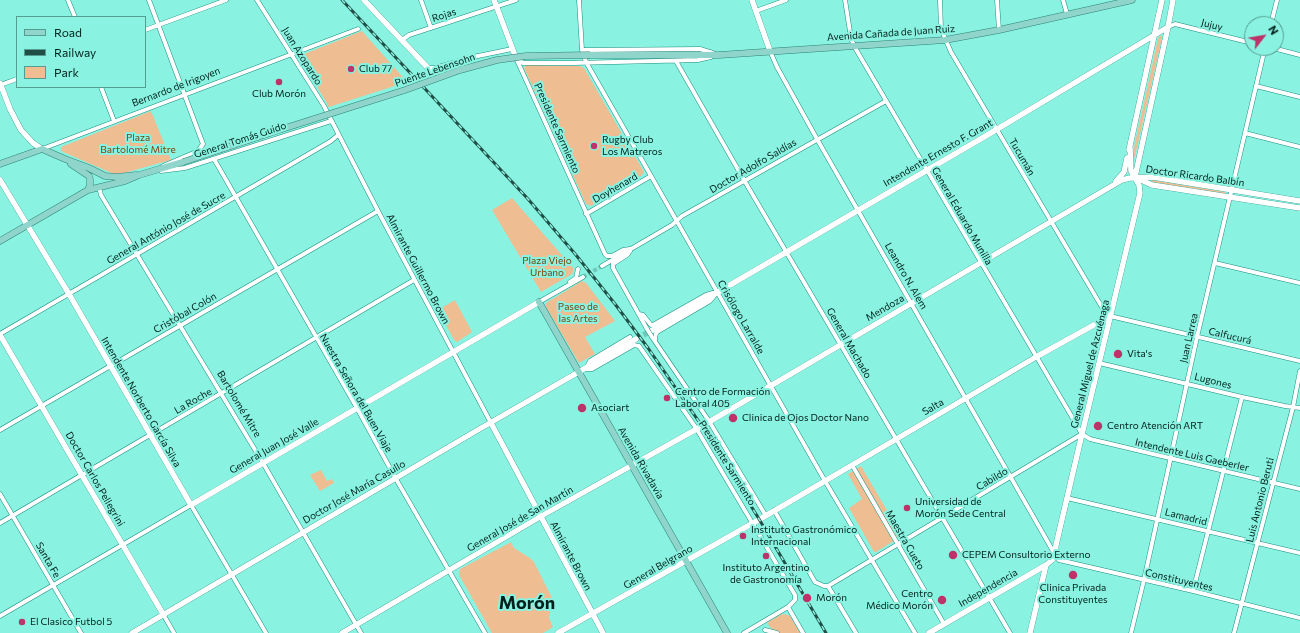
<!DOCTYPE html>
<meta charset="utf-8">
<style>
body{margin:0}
#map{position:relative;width:1300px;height:633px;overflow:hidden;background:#8af2e0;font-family:Commissioner,sans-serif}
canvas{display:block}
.legend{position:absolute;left:16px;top:16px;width:130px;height:72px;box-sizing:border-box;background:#8af2e0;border:1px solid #539e91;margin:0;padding:5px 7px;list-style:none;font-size:12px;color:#00201b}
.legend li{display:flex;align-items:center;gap:8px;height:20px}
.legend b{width:20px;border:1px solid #539e91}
.north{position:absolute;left:1244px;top:16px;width:40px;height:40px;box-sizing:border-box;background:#8af2e0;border:1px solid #539e91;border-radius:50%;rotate:59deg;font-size:11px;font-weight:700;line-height:16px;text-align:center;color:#00201b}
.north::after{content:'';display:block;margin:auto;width:14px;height:18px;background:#bd3268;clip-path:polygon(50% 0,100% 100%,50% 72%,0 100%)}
</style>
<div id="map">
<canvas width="1300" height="633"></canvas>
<ul class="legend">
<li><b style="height:5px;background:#8fd5cb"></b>Road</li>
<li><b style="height:5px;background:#1f4f47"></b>Railway</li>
<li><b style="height:11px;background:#efbd92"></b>Park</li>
</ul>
<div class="north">N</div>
</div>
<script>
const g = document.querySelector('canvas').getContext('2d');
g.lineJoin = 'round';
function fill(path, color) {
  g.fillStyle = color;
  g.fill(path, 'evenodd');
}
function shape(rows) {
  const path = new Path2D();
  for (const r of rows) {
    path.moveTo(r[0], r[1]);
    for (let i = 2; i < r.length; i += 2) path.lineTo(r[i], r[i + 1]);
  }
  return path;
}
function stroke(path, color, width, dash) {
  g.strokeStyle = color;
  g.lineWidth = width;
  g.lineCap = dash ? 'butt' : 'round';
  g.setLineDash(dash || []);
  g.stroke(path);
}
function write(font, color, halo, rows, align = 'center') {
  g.font = font + ' Commissioner,sans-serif';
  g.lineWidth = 4;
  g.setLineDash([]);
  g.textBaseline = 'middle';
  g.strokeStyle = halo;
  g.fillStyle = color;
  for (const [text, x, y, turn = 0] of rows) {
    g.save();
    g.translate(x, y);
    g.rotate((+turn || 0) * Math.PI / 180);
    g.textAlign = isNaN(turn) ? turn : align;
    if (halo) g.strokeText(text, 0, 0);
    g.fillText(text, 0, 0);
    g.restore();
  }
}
const green = shape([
 [362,31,407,82,329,107,299,56],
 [1160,36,1162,36,1162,38,1135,156,1133,159,1134,148,1158,39],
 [526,65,580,66,584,68,644,172,641,176,591,206,586,204,524,68],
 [151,111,171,160,124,173,114,174,63,152,61,150,61,147],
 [1152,180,1225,192,1226,194,1225,194,1153,183],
 [512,198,574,269,572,274,541,292,492,210],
 [582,281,586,283,615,321,585,337,595,354,579,363,546,307,546,303],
 [455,300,472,332,457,342,454,340,438,310],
 [861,466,902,536,876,552,874,552,849,508,862,499,848,474],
 [321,470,327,481,332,479,334,483,320,491,310,475],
 [511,542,514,548,530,558,534,562,552,598,549,618,553,627,543,633,492,633,459,575,460,569],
 [782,614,788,615,790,616,800,633,778,633,776,631,772,629,769,626,768,622]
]);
const streetTunnel = shape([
 [583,277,602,266]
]);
const secondaryTunnel = shape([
 [636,339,651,331]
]);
const street = shape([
 [68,0,75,17],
 [149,0,203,144,198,151,163,166],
 [257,0,324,106,378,211,491,423],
 [421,0,431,28],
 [579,0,582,50,586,62,825,481,915,633],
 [845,0,851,38,854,46,1082,434,1090,439,1300,489],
 [940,0,941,29,951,52,1103,309,1106,313,1110,316,1300,361],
 [997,0,999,30],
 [1063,0,1067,14],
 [756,11,786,0],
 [1271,24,1277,0],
 [1168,27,1175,24,1252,43],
 [145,30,226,0],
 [402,40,409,35,516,0],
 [1273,48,1300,55],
 [582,50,700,49,713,53],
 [770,51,777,67,817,139,1057,558,1059,560,1193,591,1300,618],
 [516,58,605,254,607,256,612,256,623,250,630,249],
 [517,59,523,63,573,63,698,60,711,57],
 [676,61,744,180,1010,633],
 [428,68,435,68,473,57,512,49],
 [0,85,17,79],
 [1256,86,1300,97],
 [101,87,114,121],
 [1245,133,1300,147],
 [42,149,358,29],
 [214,159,357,408,396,479,485,633],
 [161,171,185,168,331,121],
 [99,187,101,195,263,463,361,633],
 [586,214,651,176],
 [630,251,627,255,613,264,613,268,647,329],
 [1215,263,1300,283],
 [602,266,672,225,682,216,886,101],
 [570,282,576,278,578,269],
 [539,302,583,277],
 [639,314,643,315,651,325,653,325,706,295,713,293],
 [0,334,331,141,338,135],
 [630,337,590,361,586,369,592,369,634,345,639,346,696,428,795,595,795,600,788,607,744,633],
 [652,337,709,421,766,516],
 [655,340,655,336,657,332,710,301,715,295],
 [1099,363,1242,397,1285,406,1300,408],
 [0,430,378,211],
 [852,465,944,624],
 [0,494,81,633],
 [1067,498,1300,553],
 [774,510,815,582,824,586,828,586],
 [0,523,414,280],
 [828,586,1082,434],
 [828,586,856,633],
 [1193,591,1242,397],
 [788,607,803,633],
 [163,614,174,633],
 [0,616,191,505,266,633],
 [765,630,777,633],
 [1131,633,1144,580,1197,337,1265,48],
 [1234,633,1293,407,1300,371]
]);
const secondary = shape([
 [364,0,428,68,432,78],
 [494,0,516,58,512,59],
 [752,0,770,51],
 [0,83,10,109,21,130,33,143,42,149],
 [1129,150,1162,0],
 [1135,177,1168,27,1173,0],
 [1137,178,1152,185,1300,208],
 [0,180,69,294,191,505,539,302],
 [1116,181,1124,172,1127,158],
 [651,331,984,137,1168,27],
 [0,335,163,614],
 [491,423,603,633],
 [132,633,476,431,636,339],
 [342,633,545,514,702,426,1122,180,1130,178,1153,177,1300,201],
 [558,633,762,518,1036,357,1110,316],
 [929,633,1046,565,1052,560,1055,556,1056,545,1082,434,1140,193,1139,185,1131,171,1130,147],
 [1030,633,1046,565]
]);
const primary = shape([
 [590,55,719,55,945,40,999,30,1132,0],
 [0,164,42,149,65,159,89,168,105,176,117,177,136,175],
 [71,164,89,176,90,179,90,185,88,190],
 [0,241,88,190,125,181,139,175,183,162],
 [539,302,727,633]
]);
const rail = shape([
 [342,0,528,199,576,255,615,304,648,348,702,426,759,519,826,633]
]);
const streetBridge = shape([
 [647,329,652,337]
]);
const primaryBridge = shape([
 [183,162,276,131,405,90,460,70,497,60,526,56,590,55]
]);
const markers = [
 [351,69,4,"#bd3268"],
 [279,82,4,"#bd3268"],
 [594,146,4,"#bd3268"],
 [1118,354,5,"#bd3268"],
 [667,398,4,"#bd3268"],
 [582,408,5,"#bd3268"],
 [733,418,5,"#bd3268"],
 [1098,426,5,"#bd3268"],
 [907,508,4,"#bd3268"],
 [743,536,4,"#bd3268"],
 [953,555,5,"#bd3268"],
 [766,556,4,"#bd3268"],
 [1073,575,5,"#bd3268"],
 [807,598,5,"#bd3268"],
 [942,600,5,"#bd3268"],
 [22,622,4,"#bd3268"]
];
const streetNames = [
 ["Rojas",444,15,-18],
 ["Jujuy",1212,25,14],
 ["Avenida Cañada de Juan Ruiz",891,33,-4],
 ["Juan Azopardo",302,56,58],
 ["Puente Lebensohn",435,70,-19],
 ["Bernardo de Irigoyen",176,87,-21],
 ["Presidente Sarmiento",557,128,66],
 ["General Tomás Guido",240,140,-18],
 ["Intendente Ernesto F. Grant",938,153,-30],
 ["Tucumán",1022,157,60],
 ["Doctor Adolfo Saldías",753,166,-30],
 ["Doctor Ricardo Balbín",1195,176,8],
 ["Doyhenard",615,188,-30],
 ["General Eduardo Munilla",962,216,60],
 ["General António José de Sucre",166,228,-30],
 ["Almirante Guillermo Brown",418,269,62],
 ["Leandro N. Alem",906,276,60],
 ["Mendoza",885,308,-30],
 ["Cristóbal Colón",185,313,-30],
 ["Crisólogo Larralde",741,317,60],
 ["Calfucurá",1230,336,13],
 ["Juan Larrea",1189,338,-77],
 ["General Machado",849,343,60],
 ["General Miguel de Azcuénaga",1090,364,-76],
 ["Lugones",1213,381,14],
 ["Nuestra Señora del Buen Viaje",356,393,60],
 ["La Roche",193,401,-30],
 ["Intendente Norberto García Silva",141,402,60],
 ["Bartolomé Mitre",239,404,59],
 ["Salta",933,407,-30],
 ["General Juan José Valle",274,446,-30],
 ["Intendente Luis Gaeberler",1192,455,13],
 ["Avenida Rivadavia",641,463,60],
 ["Presidente Sarmiento",727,463,58],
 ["Doctor Carlos Pellegrini",95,479,60],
 ["Cabildo",992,479,-31],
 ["Doctor José María Casullo",354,492,-30],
 ["Luis Antonio Beruti",1260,500,-76],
 ["Lamadrid",1186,517,14],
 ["General José de San Martín",520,519,-30],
 ["Maestra Cueto",905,540,60],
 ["Almirante Brown",571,556,62],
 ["Santa Fe",48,560,60],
 ["General Belgrano",658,567,-30],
 ["Constituyentes",1179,580,13],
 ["Independencia",988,588,-30]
];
const poiNames = [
 ["Club 77",359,69],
 ["Club Morón",279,94,"center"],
 ["Rugby Club",602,140],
 ["Los Matreros",602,152],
 ["Vita's",1127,354],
 ["Centro de Formación",675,392],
 ["Laboral 405",675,404],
 ["Asociart",591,408],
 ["Clinica de Ojos Doctor Nano",742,418],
 ["Centro Atención ART",1107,426],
 ["Universidad de",915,502],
 ["Morón Sede Central",915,514],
 ["Instituto Gastronómico",751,530],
 ["Internacional",751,542],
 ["CEPEM Consultorio Externo",962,555],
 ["Instituto Argentino",766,568,"center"],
 ["de Gastronomía",766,580,"center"],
 ["Clinica Privada",1073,588,"center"],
 ["Constituyentes",1073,600,"center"],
 ["Centro",933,594,"right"],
 ["Médico Morón",933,606,"right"],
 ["Morón",816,598],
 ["El Clasico Futbol 5",30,622]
];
const parkNames = [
 ["Plaza",138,138],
 ["Bartolomé Mitre",138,150],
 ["Plaza Viejo",547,261],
 ["Urbano",547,273],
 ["Paseo de",578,307],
 ["las Artes",578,319]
];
const townNames = [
 ["Morón",527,603]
];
fill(green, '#efbd92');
stroke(streetTunnel, '#6ec8b9', 4, [4, 2]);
stroke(secondaryTunnel, '#6ec8b9', 5.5, [5.5, 3]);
stroke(street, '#178f80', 5);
stroke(secondary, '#178f80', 6);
stroke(primary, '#2c8377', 7);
stroke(street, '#fff', 4);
stroke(secondary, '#fff', 5.5);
stroke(primary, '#8fd5cb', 6);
stroke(rail, '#1f4f47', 3);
stroke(rail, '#8af2e0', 1.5, [4.5]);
stroke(streetBridge, '#178f80', 5, []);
stroke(primaryBridge, '#2c8377', 7, []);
stroke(streetBridge, '#fff', 4);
stroke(primaryBridge, '#8fd5cb', 6);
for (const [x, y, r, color] of markers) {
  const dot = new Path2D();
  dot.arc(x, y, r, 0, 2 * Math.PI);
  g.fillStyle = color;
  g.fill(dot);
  stroke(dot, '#8af2e0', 1.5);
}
write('10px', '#00201b', '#8af2e0', streetNames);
write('10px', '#00201b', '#8af2e0', poiNames, 'left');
write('10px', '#78450e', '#8af2e0', parkNames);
write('bold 18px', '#00201b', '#8af2e0', townNames);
</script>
